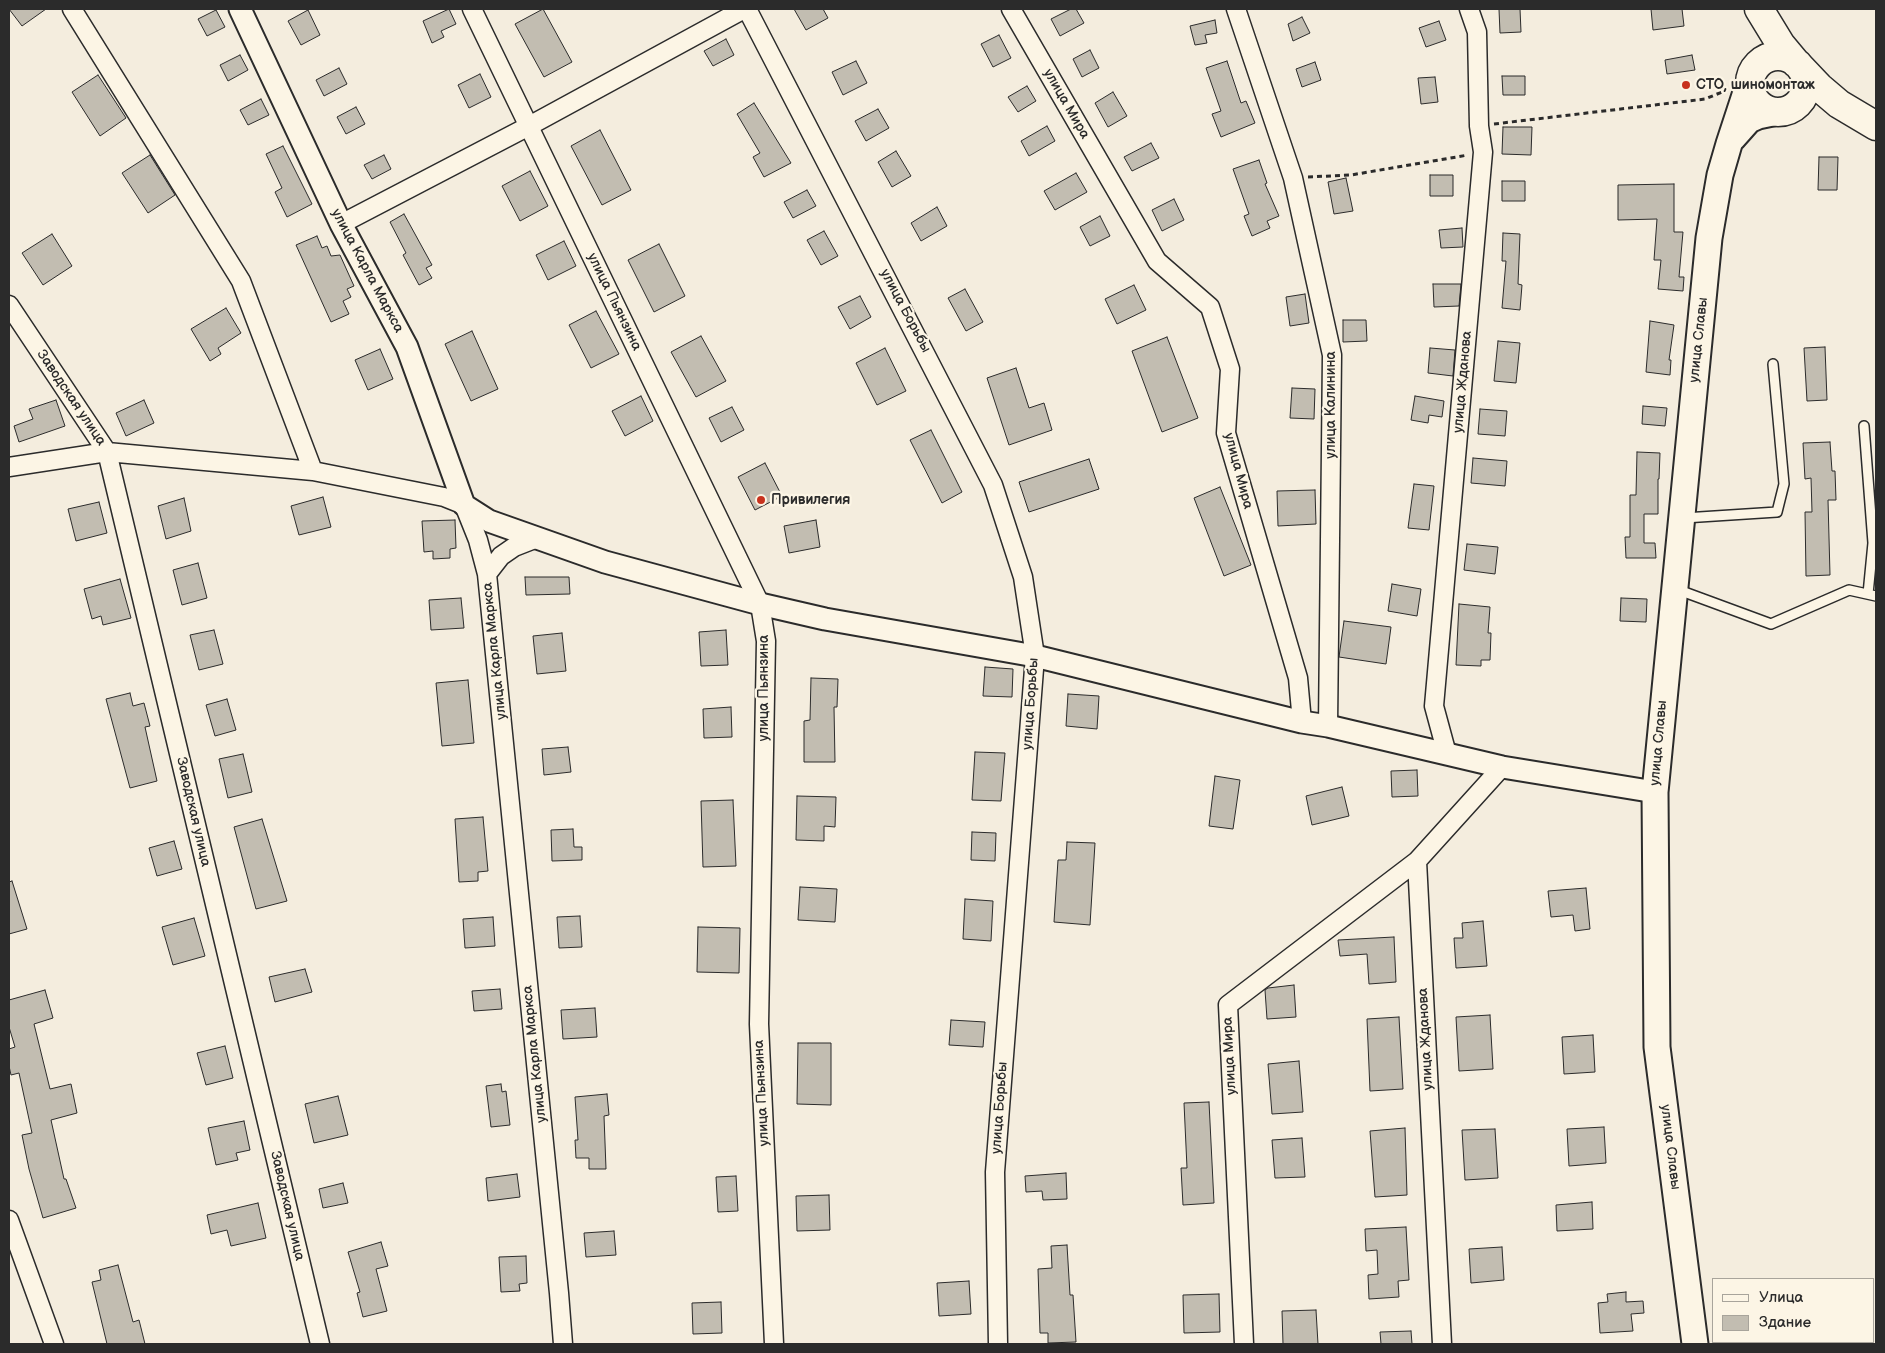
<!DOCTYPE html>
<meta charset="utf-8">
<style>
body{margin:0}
#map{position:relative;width:1885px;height:1353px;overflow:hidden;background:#f4edde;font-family:"Balsamiq Sans",sans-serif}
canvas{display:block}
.frame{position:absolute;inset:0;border:10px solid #2b2b2b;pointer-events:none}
.legend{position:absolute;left:1712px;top:1278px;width:162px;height:65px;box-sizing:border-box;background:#fcf5e5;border:1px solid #a8a49b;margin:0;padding:6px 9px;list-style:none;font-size:15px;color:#2b2b2b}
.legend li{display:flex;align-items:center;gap:10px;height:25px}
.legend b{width:25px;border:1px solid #a8a49b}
</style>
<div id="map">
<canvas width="1885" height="1353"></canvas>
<div class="frame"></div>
<ul class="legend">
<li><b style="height:6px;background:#fcf5e5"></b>Улица</li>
<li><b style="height:14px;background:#c2bdb1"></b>Здание</li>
</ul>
</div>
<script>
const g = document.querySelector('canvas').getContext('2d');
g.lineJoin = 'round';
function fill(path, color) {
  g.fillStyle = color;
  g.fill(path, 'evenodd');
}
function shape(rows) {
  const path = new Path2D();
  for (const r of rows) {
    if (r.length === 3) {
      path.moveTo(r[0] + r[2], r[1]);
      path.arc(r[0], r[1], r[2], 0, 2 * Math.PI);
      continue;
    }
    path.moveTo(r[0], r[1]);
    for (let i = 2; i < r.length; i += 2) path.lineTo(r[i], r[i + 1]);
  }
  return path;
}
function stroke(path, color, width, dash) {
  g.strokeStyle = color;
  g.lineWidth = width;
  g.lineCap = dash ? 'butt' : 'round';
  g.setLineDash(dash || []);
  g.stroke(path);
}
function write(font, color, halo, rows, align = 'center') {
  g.font = font + ' "Balsamiq Sans",sans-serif';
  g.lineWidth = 4.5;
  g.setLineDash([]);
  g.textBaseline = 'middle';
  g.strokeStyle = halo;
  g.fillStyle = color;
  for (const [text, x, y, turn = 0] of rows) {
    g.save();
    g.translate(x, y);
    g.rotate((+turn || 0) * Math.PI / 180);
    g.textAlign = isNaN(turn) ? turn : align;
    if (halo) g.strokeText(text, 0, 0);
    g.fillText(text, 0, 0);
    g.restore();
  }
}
const building = shape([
 [9,9,46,9,22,26,9,9],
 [449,9,456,24,441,31,444,37,432,43,423,21,449,9],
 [543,9,572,62,544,77,515,24,543,9],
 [794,9,823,9,828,18,806,30,794,9],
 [1071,9,1076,9,1084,23,1060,36,1051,19,1071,9],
 [1499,9,1520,9,1521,32,1500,33,1499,9],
 [1651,9,1682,9,1684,26,1653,30,1651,9],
 [216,10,225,27,207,36,198,19,216,10],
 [308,10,320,35,301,45,288,21,308,10],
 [1302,17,1310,33,1293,41,1288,24,1302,17],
 [1215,20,1217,33,1205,35,1207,43,1195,45,1190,26,1215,20],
 [1439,21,1446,40,1426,47,1419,28,1439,21],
 [999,35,1011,58,993,67,981,44,999,35],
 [726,39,734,55,713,66,704,51,726,39],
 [1090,50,1099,68,1082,77,1073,59,1090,50],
 [240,55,248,70,228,81,220,65,240,55],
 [1692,55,1695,70,1667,74,1665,60,1692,55],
 [856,61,867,83,843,95,832,72,856,61],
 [1227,61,1241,103,1246,101,1255,123,1221,137,1212,114,1221,111,1206,68,1227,61],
 [1315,62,1321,80,1302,87,1296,69,1315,62],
 [339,68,347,84,324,96,316,80,339,68],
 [480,74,491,97,469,108,458,85,480,74],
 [98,75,126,118,100,136,72,92,98,75],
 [1502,76,1525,76,1525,95,1503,95,1502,76],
 [1435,77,1438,102,1421,104,1418,78,1435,77],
 [1027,86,1036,101,1018,112,1008,97,1027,86],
 [1113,92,1127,116,1108,127,1095,103,1113,92],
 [261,99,269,115,248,125,240,110,261,99],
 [754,103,791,163,764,177,753,157,760,153,737,114,754,103],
 [356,107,365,124,346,134,337,117,356,107],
 [878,109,889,128,866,141,855,121,878,109],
 [1047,126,1055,141,1029,156,1021,141,1047,126],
 [1503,127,1532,127,1531,155,1502,154,1503,127],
 [600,130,631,190,602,205,571,146,600,130],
 [1151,143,1159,158,1132,171,1124,157,1151,143],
 [283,146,312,204,287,217,275,192,282,188,266,154,283,146],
 [896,151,911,176,892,187,878,162,896,151],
 [150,155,175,195,148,213,122,173,150,155],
 [384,155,391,169,372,179,364,165,384,155],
 [1819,157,1838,157,1837,190,1818,190,1819,157],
 [1259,160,1267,183,1265,184,1279,216,1267,221,1270,228,1252,236,1244,216,1249,214,1233,169,1259,160],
 [530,171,548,206,520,221,502,186,530,171],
 [1076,173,1087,192,1055,210,1044,191,1076,173],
 [1430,175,1453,175,1453,196,1430,196,1430,175],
 [1346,178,1353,211,1334,214,1328,182,1346,178],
 [1502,181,1525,181,1525,201,1502,201,1502,181],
 [1674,184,1674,232,1683,232,1679,277,1684,277,1683,291,1658,289,1661,260,1654,260,1657,219,1618,220,1618,185,1674,184],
 [807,190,816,206,793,218,784,202,807,190],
 [1174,199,1184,220,1162,231,1152,210,1174,199],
 [937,207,947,226,921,241,911,223,937,207],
 [404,214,432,265,426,268,432,278,419,285,403,255,406,253,390,222,404,214],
 [1100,216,1110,236,1090,246,1080,227,1100,216],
 [1462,228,1463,247,1441,248,1439,230,1462,228],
 [824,231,838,256,821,265,807,240,824,231],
 [1503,233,1520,234,1518,284,1522,285,1520,310,1502,308,1506,261,1502,261,1503,233],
 [52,234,72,266,43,285,22,253,52,234],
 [317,236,322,248,327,246,331,256,340,255,354,286,347,289,351,297,343,301,349,314,331,322,296,245,317,236],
 [564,241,576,266,548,280,536,255,564,241],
 [659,244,685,296,654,312,628,260,659,244],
 [1433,284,1461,284,1459,306,1434,307,1433,284],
 [1134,285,1146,310,1117,324,1105,299,1134,285],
 [965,289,983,322,966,331,948,298,965,289],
 [1305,294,1309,323,1290,326,1286,297,1305,294],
 [860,296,871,317,850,329,838,307,860,296],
 [226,308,241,333,218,348,221,354,210,361,191,329,226,308],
 [596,311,619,354,591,368,569,325,596,311],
 [1343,320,1366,320,1367,341,1343,342,1343,320],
 [1650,321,1674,325,1669,360,1671,360,1670,375,1646,372,1650,321],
 [472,331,498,389,471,401,445,344,472,331],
 [701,336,726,381,696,397,671,352,701,336],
 [1167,337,1198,418,1162,432,1132,351,1167,337],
 [1498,341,1520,343,1516,383,1494,381,1498,341],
 [1825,347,1827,400,1807,401,1804,348,1825,347],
 [885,348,906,391,877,405,856,363,885,348],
 [1430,348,1455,350,1453,376,1428,373,1430,348],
 [380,349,393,379,368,390,355,360,380,349],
 [1016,368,1029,408,1044,403,1052,430,1009,445,987,378,1016,368],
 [1292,388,1315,389,1314,419,1290,418,1292,388],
 [641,396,653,421,625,436,612,411,641,396],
 [1415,396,1444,401,1442,417,1429,415,1428,423,1411,420,1415,396],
 [56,400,65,426,19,442,14,426,33,419,29,409,56,400],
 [144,400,154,423,126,436,116,413,144,400],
 [1643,406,1667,408,1665,426,1642,424,1643,406],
 [732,407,744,430,721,442,709,418,732,407],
 [1480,409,1507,411,1505,436,1478,434,1480,409],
 [931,430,962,492,942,503,910,440,931,430],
 [1830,442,1832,471,1835,471,1836,500,1828,500,1830,575,1806,576,1805,512,1812,512,1811,478,1805,479,1803,443,1830,442],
 [1637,452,1660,453,1659,479,1658,479,1658,514,1644,514,1644,543,1655,543,1656,558,1626,558,1625,537,1630,537,1630,495,1636,495,1637,452],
 [1473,458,1507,461,1505,486,1471,483,1473,458],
 [1089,459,1099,489,1029,512,1019,482,1089,459],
 [765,463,782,496,755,510,738,477,765,463],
 [1414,484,1434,486,1429,530,1408,528,1414,484],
 [1220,487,1251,565,1224,576,1194,498,1220,487],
 [1315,490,1316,524,1278,526,1277,491,1315,490],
 [323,497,331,527,299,535,291,506,323,497],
 [184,498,191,531,166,539,158,506,184,498],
 [99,502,107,533,76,541,68,509,99,502],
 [455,520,456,548,450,549,450,558,433,559,433,551,424,552,422,521,455,520],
 [816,520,820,547,789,553,784,526,816,520],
 [1467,544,1498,547,1495,574,1464,570,1467,544],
 [198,563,207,598,182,605,173,570,198,563],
 [525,577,569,577,570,594,526,595,525,577],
 [120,579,131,618,103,625,101,616,92,619,84,589,120,579],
 [1392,584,1421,589,1417,616,1388,611,1392,584],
 [461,598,464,628,431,630,429,600,461,598],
 [1621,598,1647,599,1646,622,1620,621,1621,598],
 [1459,604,1490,607,1488,633,1491,633,1490,660,1481,660,1481,666,1456,665,1459,604],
 [1344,621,1391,627,1386,664,1339,657,1344,621],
 [214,630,223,664,199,670,190,635,214,630],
 [726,630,728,665,701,666,699,632,726,630],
 [562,633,566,671,537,674,533,636,562,633],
 [985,667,1013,669,1012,697,983,696,985,667],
 [811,678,838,679,837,707,834,707,835,762,804,762,804,721,810,720,811,678],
 [468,680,474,743,442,746,436,683,468,680],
 [130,693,133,706,144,703,150,726,145,727,157,781,130,788,106,699,130,693],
 [1068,694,1099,696,1097,729,1066,726,1068,694],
 [227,699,236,730,215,736,206,705,227,699],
 [731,707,732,737,704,738,703,709,731,707],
 [568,747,571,772,544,775,542,749,568,747],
 [975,752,1005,753,1001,801,972,800,975,752],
 [243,754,252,792,228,798,219,759,243,754],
 [1417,770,1418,796,1392,797,1391,771,1417,770],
 [1215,776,1240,780,1233,829,1209,826,1215,776],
 [1342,787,1349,816,1312,825,1306,796,1342,787],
 [797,796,836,797,835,827,824,826,824,841,796,840,797,796],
 [733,800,736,866,703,867,701,801,733,800],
 [483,817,488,871,478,872,478,881,459,882,455,819,483,817],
 [262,819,287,901,256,909,234,827,262,819],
 [573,829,574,847,582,847,582,860,552,861,551,830,573,829],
 [972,832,996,833,995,861,971,860,972,832],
 [174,841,182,869,157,876,149,848,174,841],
 [1067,842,1095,843,1090,925,1054,922,1058,860,1066,860,1067,842],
 [12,881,27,929,9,934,9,882,12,881],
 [800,887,837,889,835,922,798,920,800,887],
 [1586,888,1590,929,1575,931,1573,915,1551,917,1548,891,1586,888],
 [965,899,993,901,991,941,963,939,965,899],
 [580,916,582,947,559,948,557,917,580,916],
 [493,917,495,946,465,948,463,919,493,917],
 [194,918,205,956,173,965,162,927,194,918],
 [1483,921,1487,966,1456,968,1454,938,1463,938,1462,923,1483,921],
 [698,927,740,928,739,973,697,972,698,927],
 [1394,937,1396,982,1369,984,1367,954,1340,956,1338,940,1394,937],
 [305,969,312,992,275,1002,269,977,305,969],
 [1294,985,1296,1017,1267,1019,1265,990,1268,988,1294,985],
 [500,989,502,1009,474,1011,472,991,500,989],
 [45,990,53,1018,34,1024,50,1089,71,1084,77,1113,51,1120,64,1179,66,1179,76,1208,43,1218,29,1169,22,1135,32,1133,19,1073,11,1075,9,1066,9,1049,15,1047,9,1027,9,1000,45,990],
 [595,1008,597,1037,563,1039,561,1010,595,1008],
 [1490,1015,1493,1069,1459,1071,1456,1017,1490,1015],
 [1399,1017,1403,1089,1370,1091,1367,1019,1399,1017],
 [951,1020,985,1022,983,1047,949,1045,951,1020],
 [1593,1035,1595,1072,1564,1074,1562,1037,1593,1035],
 [798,1043,831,1043,831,1105,797,1104,798,1043],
 [225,1046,233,1078,206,1085,197,1053,225,1046],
 [1299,1061,1303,1112,1272,1114,1268,1064,1299,1061],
 [501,1084,502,1092,506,1091,510,1125,491,1127,486,1086,501,1084],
 [607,1094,609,1115,604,1116,606,1169,589,1169,589,1158,576,1158,575,1140,578,1140,575,1097,607,1094],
 [338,1096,348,1135,314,1143,305,1104,338,1096],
 [1209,1102,1214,1203,1183,1205,1181,1168,1187,1168,1184,1103,1209,1102],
 [244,1121,250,1150,236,1153,238,1160,216,1165,208,1128,244,1121],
 [1604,1127,1606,1163,1569,1166,1567,1129,1604,1127],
 [1405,1128,1407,1195,1375,1197,1370,1131,1405,1128],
 [1495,1129,1498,1178,1465,1180,1462,1130,1495,1129],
 [1302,1138,1305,1177,1275,1178,1272,1140,1302,1138],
 [1066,1173,1067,1199,1043,1200,1042,1191,1026,1192,1025,1176,1066,1173],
 [517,1174,520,1197,488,1201,486,1178,517,1174],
 [736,1176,738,1211,718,1212,716,1177,736,1176],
 [343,1183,348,1203,323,1208,319,1189,343,1183],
 [829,1195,830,1230,797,1231,796,1196,829,1195],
 [1592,1202,1593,1229,1557,1231,1556,1205,1592,1202],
 [258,1203,266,1238,231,1246,227,1230,211,1234,207,1215,258,1203],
 [1406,1227,1409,1280,1398,1281,1399,1297,1369,1299,1368,1275,1378,1274,1377,1250,1366,1251,1365,1229,1406,1227],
 [614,1231,616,1255,586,1257,584,1233,614,1231],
 [381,1242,388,1266,376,1269,387,1311,363,1317,357,1293,360,1292,348,1252,381,1242],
 [1067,1245,1070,1295,1073,1295,1076,1342,1048,1343,1048,1333,1040,1333,1038,1269,1052,1268,1051,1246,1067,1245],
 [1502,1247,1504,1280,1471,1283,1469,1249,1502,1247],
 [526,1256,527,1283,519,1284,520,1291,501,1292,499,1257,526,1256],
 [118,1265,133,1322,139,1320,145,1344,107,1344,92,1282,101,1280,99,1270,118,1265],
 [969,1281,971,1314,939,1316,937,1283,969,1281],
 [1626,1292,1626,1302,1643,1301,1644,1313,1631,1314,1633,1331,1600,1333,1598,1303,1608,1302,1607,1294,1626,1292],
 [1219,1294,1220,1332,1184,1333,1183,1295,1219,1294],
 [721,1302,722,1333,693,1334,692,1303,721,1302],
 [1316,1310,1318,1344,1283,1344,1282,1311,1316,1310],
 [1411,1331,1412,1344,1381,1344,1380,1332,1411,1331]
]);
const path = shape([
 [1494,124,1705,99,1727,90],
 [1308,177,1351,175,1468,155]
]);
const service = shape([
 [1864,426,1873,543,1868,594],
 [1684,518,1777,512,1784,484,1773,364],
 [1676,589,1771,624,1849,590,1876,596]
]);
const minor = shape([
 [72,9,241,281,313,471],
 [472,9,760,604,766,641,759,1024,774,1344],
 [747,9,993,485,1023,577,1035,656,995,1172,998,1344],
 [1011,9,1157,261,1210,307,1230,369,1226,433,1298,678,1302,722],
 [1236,9,1293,178,1332,355,1328,726],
 [341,224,529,126,744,9],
 [9,305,107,452,320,1344],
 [9,467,107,452,313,471,444,497,464,505,478,540,487,574,559,1293,563,1344],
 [487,574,501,556,514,547,537,538],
 [1447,754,1434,706,1483,152,1479,126,1477,32,1469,9],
 [9,1220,54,1344],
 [1244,1344,1228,1005,1417,861],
 [1442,1344,1417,861,1502,767]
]);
const tertiary = shape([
 [240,9,341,224,407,347,464,505,489,521,605,562,760,604,825,619,1035,656,1302,722,1328,726,1502,767,1655,792]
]);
const secondary = shape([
 [1733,138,1749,120,1758,116,1782,111],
 [1695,1344,1657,1047,1655,792,1709,238,1720,175,1729,144,1750,80]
]);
const primary = shape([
 [1759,9,1781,45,1796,63],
 [1778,84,28],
 [1800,67,1819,87,1839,104,1876,126]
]);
const markers = [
 [1686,85,5,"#c8321e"],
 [761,500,5,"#c8321e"]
];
const poiNames = [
 ["СТО, шиномонтаж",1696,85],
 ["Привилегия",771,500]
];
const streetNames = [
 ["улица Мира",1066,104,60],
 ["улица Карла Маркса",367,271,62],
 ["улица Пьянзина",614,302,64],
 ["улица Борьбы",905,311,62],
 ["улица Славы",1699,340,-84],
 ["улица Жданова",1463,382,-85],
 ["Заводская улица",71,398,56],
 ["улица Калинина",1331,405,-90],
 ["улица Мира",1238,471,75],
 ["улица Карла Маркса",495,651,-96],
 ["улица Пьянзина",764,688,-90],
 ["улица Борьбы",1031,704,-86],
 ["улица Славы",1659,743,-85],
 ["Заводская улица",193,812,77],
 ["улица Жданова",1426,1039,-93],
 ["улица Карла Маркса",535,1054,-96],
 ["улица Мира",1230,1056,-93],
 ["улица Пьянзина",762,1093,-93],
 ["улица Борьбы",1000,1108,-86],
 ["улица Славы",1670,1147,83],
 ["Заводская улица",287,1206,77]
];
fill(building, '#c2bdb1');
stroke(building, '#2b2b2b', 1);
stroke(service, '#2b2b2b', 12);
stroke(minor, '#2b2b2b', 21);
stroke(tertiary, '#2b2b2b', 25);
stroke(secondary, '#2b2b2b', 29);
stroke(primary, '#2b2b2b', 31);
stroke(path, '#2b2b2b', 3, [5, 4]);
stroke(service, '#fcf5e5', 9);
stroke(minor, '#fcf5e5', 18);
stroke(tertiary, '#fcf5e5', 21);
stroke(secondary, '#fcf5e5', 25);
stroke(primary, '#fcf5e5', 28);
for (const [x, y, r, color] of markers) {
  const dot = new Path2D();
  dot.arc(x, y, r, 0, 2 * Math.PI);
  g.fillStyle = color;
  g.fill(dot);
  stroke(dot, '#fcf5e5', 2);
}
write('bold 14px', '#2b2b2b', '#fcf5e5', poiNames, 'left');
write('14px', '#2b2b2b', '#fcf5e5', streetNames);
</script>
